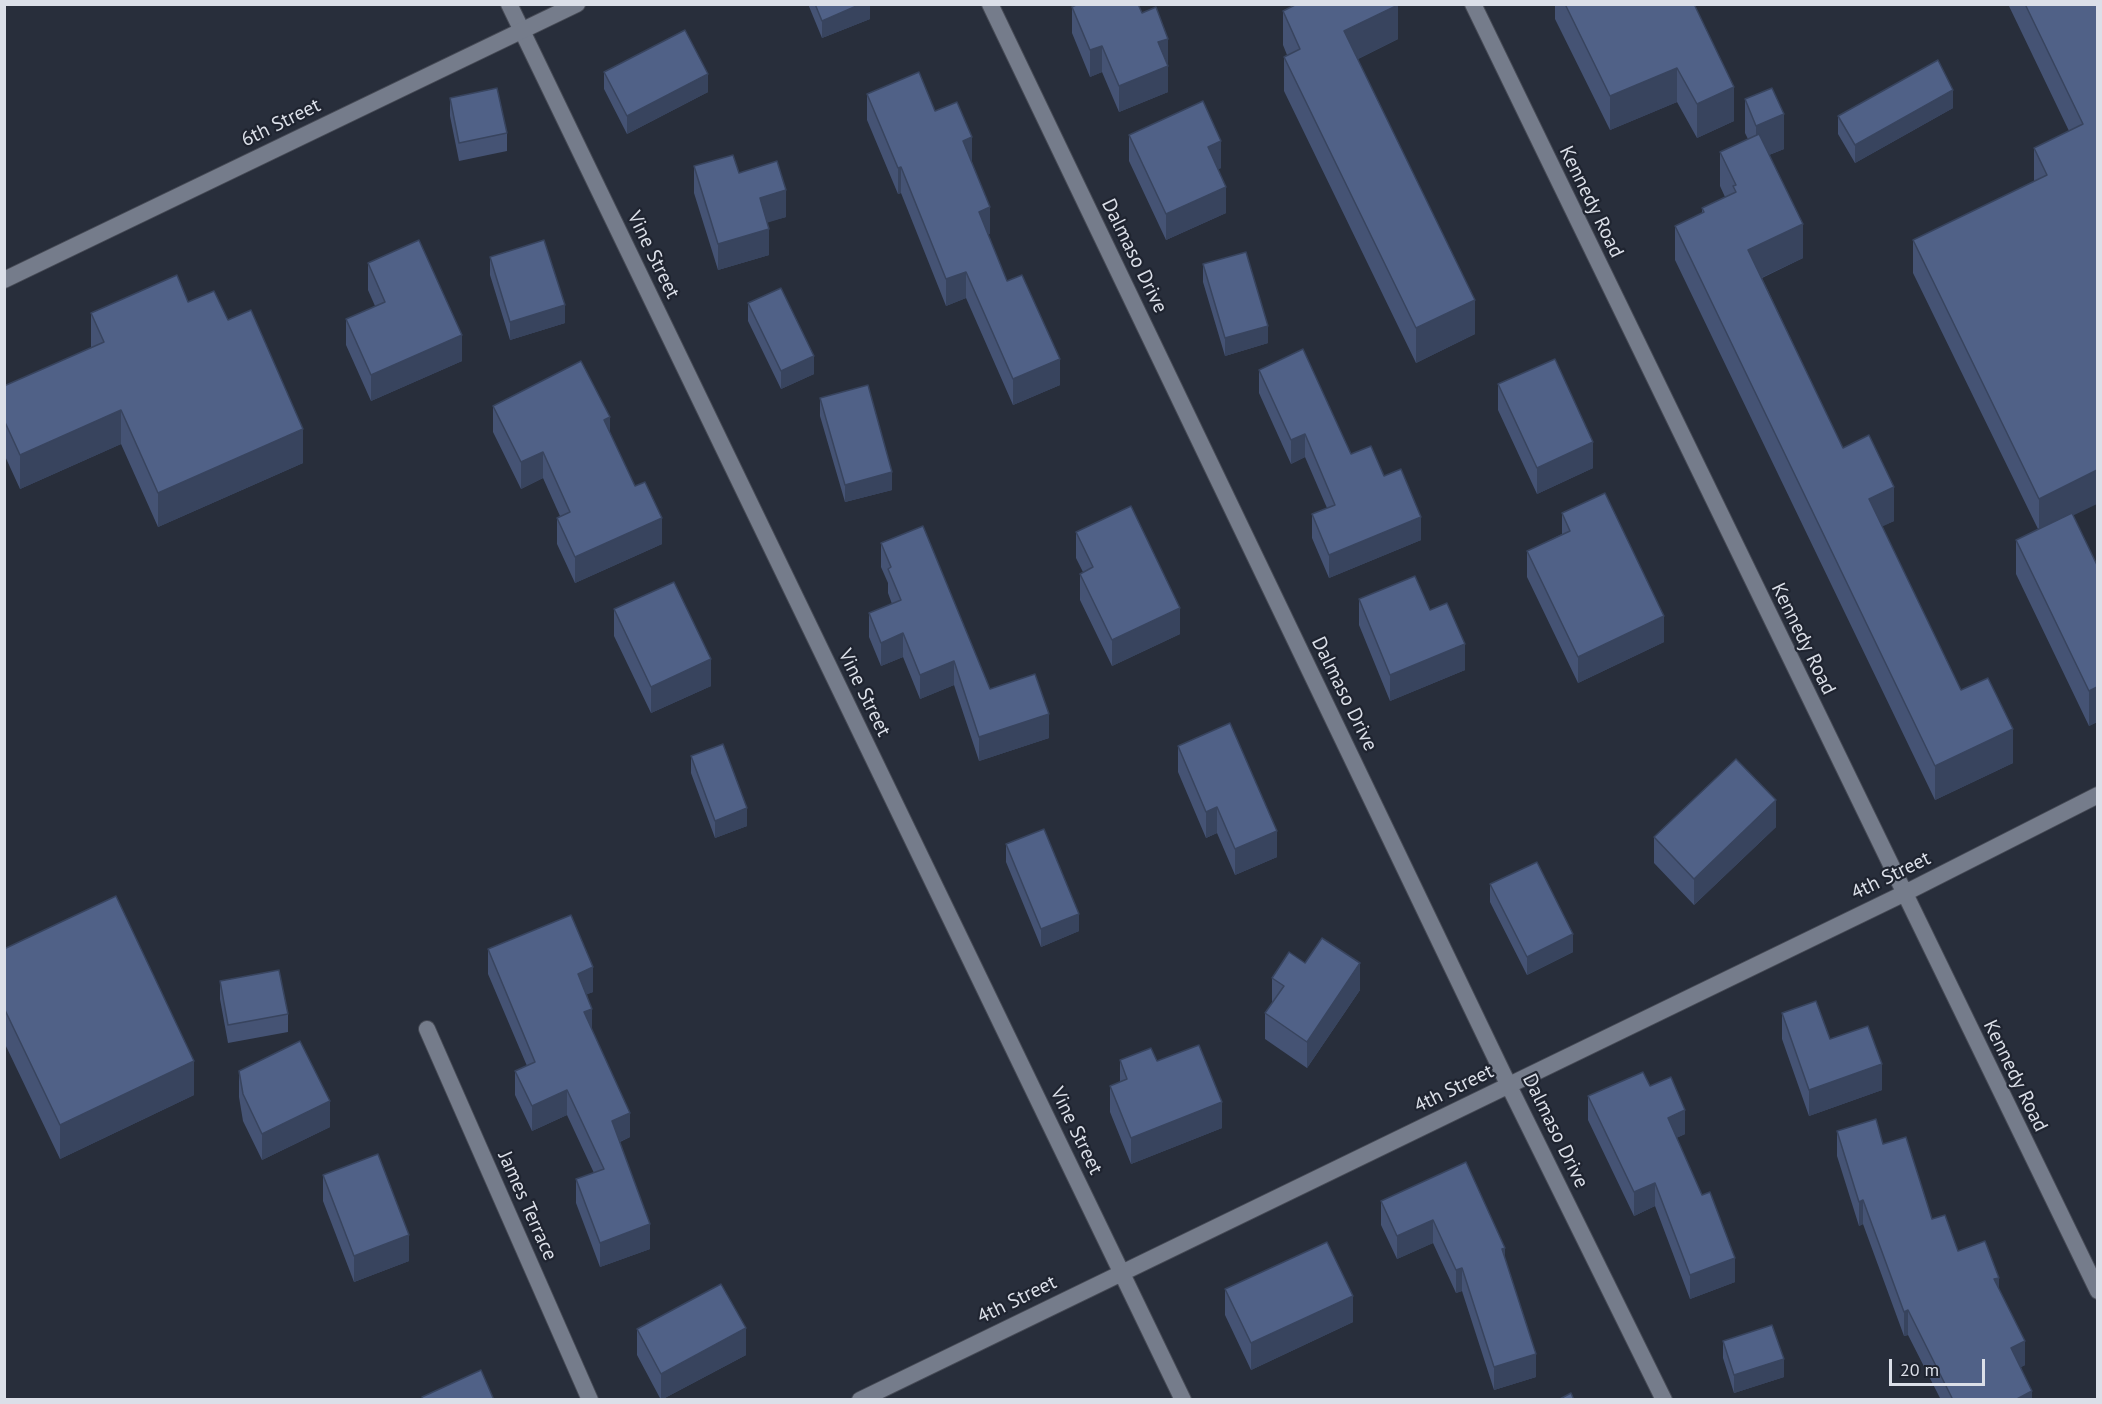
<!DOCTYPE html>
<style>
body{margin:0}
#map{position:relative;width:2102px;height:1404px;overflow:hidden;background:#282e3b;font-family:"PT Sans",sans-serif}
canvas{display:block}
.frame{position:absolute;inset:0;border:6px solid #dbdfe8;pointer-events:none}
.scale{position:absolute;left:1889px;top:1359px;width:96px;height:27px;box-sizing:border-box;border:3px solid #dbdfe8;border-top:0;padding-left:8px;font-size:18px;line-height:21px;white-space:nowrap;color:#dbdfe8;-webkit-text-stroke:4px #1f2430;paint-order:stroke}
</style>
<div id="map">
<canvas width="2102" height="1404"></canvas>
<div class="frame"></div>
<div class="scale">20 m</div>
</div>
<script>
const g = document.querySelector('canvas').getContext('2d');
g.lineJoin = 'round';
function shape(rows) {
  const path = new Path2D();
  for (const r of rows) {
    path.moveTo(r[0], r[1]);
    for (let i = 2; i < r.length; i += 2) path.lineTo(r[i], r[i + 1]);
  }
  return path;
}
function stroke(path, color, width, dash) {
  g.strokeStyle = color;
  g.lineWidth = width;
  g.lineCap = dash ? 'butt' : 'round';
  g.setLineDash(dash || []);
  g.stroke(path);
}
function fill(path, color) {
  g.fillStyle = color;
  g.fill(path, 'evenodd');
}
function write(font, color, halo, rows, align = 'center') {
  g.font = font + ' "PT Sans",sans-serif';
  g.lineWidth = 4.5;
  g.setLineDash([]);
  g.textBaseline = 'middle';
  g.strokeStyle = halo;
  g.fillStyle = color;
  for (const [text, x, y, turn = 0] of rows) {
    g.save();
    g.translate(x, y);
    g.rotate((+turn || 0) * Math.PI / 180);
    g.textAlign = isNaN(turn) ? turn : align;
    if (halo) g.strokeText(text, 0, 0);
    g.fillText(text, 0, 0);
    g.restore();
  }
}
const minor = shape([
 [509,4,1183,1400],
 [990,4,1509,1086,1664,1400],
 [1473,4,2098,1291],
 [427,1029,590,1400],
 [860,1400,1903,894,2098,795]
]);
const tertiary = shape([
 [4,280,577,4]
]);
const wall = shape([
 [808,4,870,4,870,19,822,38],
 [1555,4,1694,4,1734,121,1697,138,1677,102,1610,130,1555,19],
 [2008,4,2097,4,2073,516,2097,565,2097,722,2089,726,2016,574,2016,540,2038,529,1913,273,1913,240,2034,182,2034,148,2069,131],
 [1072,7,1142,13,1168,65,1168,92,1119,112,1102,72,1090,77,1072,33],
 [1283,11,1398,39,1358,59,1475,334,1416,363,1284,91,1284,57,1287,55,1283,45],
 [604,72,708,92,627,134,604,89],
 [867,94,935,111,972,162,990,234,988,234,1007,281,1060,385,1013,405,966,298,946,306,901,193,898,194,867,120],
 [450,98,507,133,507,151,459,161,450,116],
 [1745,99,1784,149,1769,155,1803,258,1762,278,1843,448,1894,521,1882,526,1961,690,2013,763,1935,800,1675,260,1675,226,1702,213,1702,208,1725,197,1720,186,1720,152,1748,139,1745,133],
 [1953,108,1855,163,1838,134,1838,116],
 [1129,135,1221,168,1218,169,1226,213,1166,240,1129,161],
 [694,166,739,173,786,217,767,222,769,255,718,270,694,193],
 [490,257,565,323,510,340,490,275],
 [368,263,462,361,371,401,346,345,346,319,375,306,368,290],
 [1203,264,1268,343,1225,356,1203,282],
 [188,302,228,320,303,463,158,527,121,444,20,489,4,454,4,386,91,348,91,313],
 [748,303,814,374,781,389,748,321],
 [1259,370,1351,454,1384,476,1421,540,1329,578,1312,538,1312,514,1327,508,1305,457,1291,464,1259,393],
 [1498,384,1593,468,1537,494,1498,410],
 [820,398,892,490,845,502,820,416],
 [493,406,610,434,662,544,575,583,557,544,557,518,560,516,543,478,521,489,493,432],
 [1562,513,1664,642,1578,683,1527,577,1527,551,1562,534],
 [1076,532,1180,634,1112,666,1080,600,1080,574,1083,572,1076,558],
 [881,543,990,689,1049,738,979,761,954,685,920,699,903,657,881,666,869,637,869,613,892,604,888,593,888,583,881,567],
 [1359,599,1430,610,1465,670,1390,701,1359,625],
 [614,609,711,686,651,713,614,636],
 [1178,746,1277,857,1235,875,1217,833,1206,838,1178,772],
 [691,756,747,826,715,838,691,773],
 [1776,827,1694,905,1654,863,1654,837],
 [1006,844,1079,931,1041,947,1006,862],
 [1490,884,1573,952,1527,975,1490,902],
 [4,949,194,1095,60,1159,4,1042],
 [488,949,593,992,587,994,592,1031,630,1137,620,1142,650,1249,600,1267,576,1203,576,1179,594,1173,567,1115,532,1131,515,1095,515,1071,527,1066,488,974],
 [1305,963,1360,990,1307,1068,1265,1039,1265,1013,1272,1003,1272,978],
 [220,981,288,1014,288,1032,228,1043,220,999],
 [1782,1013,1830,1039,1882,1090,1809,1116,1782,1039],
 [1120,1060,1222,1128,1131,1164,1110,1112,1110,1086,1120,1082],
 [239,1071,330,1127,262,1160,243,1121,239,1097],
 [1650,1086,1685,1134,1676,1138,1735,1282,1690,1299,1655,1206,1634,1216,1588,1120,1588,1096],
 [1837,1131,1883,1144,1932,1219,1958,1251,1999,1289,2025,1365,2021,1367,2032,1400,1941,1400,1908,1335,1904,1336,1863,1224,1859,1226,1837,1156],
 [1466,1162,1505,1260,1536,1377,1494,1390,1462,1291,1456,1293,1433,1243,1397,1259,1381,1225,1381,1201],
 [323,1175,409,1261,354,1282,323,1201],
 [1225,1289,1353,1322,1251,1370,1225,1315],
 [637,1329,746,1355,661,1400,637,1355],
 [1723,1341,1784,1377,1734,1393,1723,1358]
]);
const shadedWall = shape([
 [861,4,870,4,870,19,822,38,822,21],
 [1398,5,1398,39,1344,66,1344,31],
 [1168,39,1168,65,1158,42],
 [1102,46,1102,72,1090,77,1090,50],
 [1168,66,1168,92,1119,112,1119,86],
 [1677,68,1677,102,1610,130,1610,96],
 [708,74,708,92,627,134,627,116],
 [1734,87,1734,121,1697,138,1697,104],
 [1953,90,1953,108,1855,163,1855,145],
 [1784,114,1784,149,1756,160,1756,126],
 [972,137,972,163,963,141],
 [1221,141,1221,168,1208,174,1208,147],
 [901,167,901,193,898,194,898,168],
 [1226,187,1226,213,1166,240,1166,214],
 [786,190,786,217,760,225,760,198],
 [990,207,990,234,979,238,979,212],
 [1803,224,1803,258,1748,284,1748,250],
 [769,229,769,255,718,270,718,244],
 [966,272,966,298,946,306,946,279],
 [1475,300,1475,334,1416,363,1416,328],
 [565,305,565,323,510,340,510,322],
 [1268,326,1268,343,1225,356,1225,338],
 [462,335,462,361,371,401,371,375],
 [814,356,814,374,781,389,781,371],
 [1060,359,1060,385,1013,405,1013,379],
 [121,410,121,444,20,489,20,455],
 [610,417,610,443,604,420],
 [303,429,303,463,158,527,158,493],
 [1305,434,1305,457,1291,464,1291,440],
 [1593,442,1593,468,1537,494,1537,468],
 [543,452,543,478,521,489,521,462],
 [2097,470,2097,504,2039,532,2039,499],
 [892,472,892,490,845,502,845,485],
 [1894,487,1894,521,1869,533,1869,499],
 [1421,517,1421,540,1329,578,1329,555],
 [662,518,662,544,575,583,575,557],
 [1180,608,1180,634,1112,666,1112,640],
 [1664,616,1664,642,1578,683,1578,657],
 [903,633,903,657,881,666,881,643],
 [1465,644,1465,670,1390,701,1390,675],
 [711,659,711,686,651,713,651,687],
 [954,661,954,685,920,699,920,675],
 [2097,687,2097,722,2089,726,2089,691],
 [1049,714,1049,738,979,761,979,737],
 [2013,729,2013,763,1935,800,1935,766],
 [1776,800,1776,827,1694,905,1694,879],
 [1217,807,1217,833,1206,838,1206,812],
 [747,808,747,826,715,838,715,821],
 [1277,831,1277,857,1235,875,1235,849],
 [1079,914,1079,931,1041,947,1041,929],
 [1573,934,1573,952,1527,975,1527,957],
 [1360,963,1360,990,1307,1068,1307,1042],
 [593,967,593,992,578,998,578,974],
 [592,1009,592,1033,584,1012],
 [194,1061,194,1095,60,1159,60,1125],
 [1882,1064,1882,1090,1809,1116,1809,1090],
 [567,1090,567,1115,532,1131,532,1106],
 [330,1101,330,1127,262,1160,262,1134],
 [1222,1102,1222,1128,1131,1164,1131,1138],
 [1685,1110,1685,1134,1668,1142,1668,1118],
 [630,1113,630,1137,612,1145,612,1121],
 [1655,1183,1655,1206,1634,1216,1634,1192],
 [1863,1200,1863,1224,1859,1226,1859,1202],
 [1433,1220,1433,1243,1397,1259,1397,1236],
 [650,1224,650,1249,600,1267,600,1243],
 [409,1235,409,1261,354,1282,354,1256],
 [1505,1248,1505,1271,1502,1249],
 [1735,1258,1735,1282,1690,1299,1690,1275],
 [1462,1268,1462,1291,1456,1293,1456,1270],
 [1999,1278,1999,1302,1994,1279],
 [1353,1296,1353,1322,1251,1370,1251,1343],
 [1908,1310,1908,1335,1904,1336,1904,1312],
 [746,1328,746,1355,661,1400,661,1374],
 [2025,1341,2025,1365,2011,1372,2011,1348],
 [1536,1354,1536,1377,1494,1390,1494,1367],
 [1784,1359,1784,1377,1734,1393,1734,1375],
 [2032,1391,2032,1400,2015,1400]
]);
const building = shape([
 [815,4,861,4,822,21,815,4],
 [1078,4,1138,4,1142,13,1156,7,1168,39,1158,42,1168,66,1119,86,1102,46,1090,50,1072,7,1078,4],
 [1297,4,1397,4,1398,5,1344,31,1475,300,1416,328,1284,57,1300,49,1283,11,1297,4],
 [1565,4,1694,4,1734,87,1697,104,1677,68,1610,96,1565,4],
 [2025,4,2097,4,2097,470,2039,499,1913,240,2047,175,2034,148,2083,124,2025,4],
 [685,30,708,74,627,116,604,72,685,30],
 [1938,60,1953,90,1855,145,1838,116,1938,60],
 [919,72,935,111,957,102,972,137,963,141,990,207,979,212,1007,281,1022,275,1060,359,1013,379,966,272,946,279,901,167,898,168,867,94,919,72],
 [497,88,507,133,459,143,450,98,497,88],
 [1772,88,1784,114,1756,126,1745,99,1772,88],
 [1203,101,1221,141,1208,147,1226,187,1166,214,1129,135,1203,101],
 [1759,134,1803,224,1748,250,1843,448,1869,435,1894,487,1869,499,1961,690,1988,678,2013,729,1935,766,1675,226,1704,212,1702,208,1736,192,1733,186,1736,185,1720,152,1759,134],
 [733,155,739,173,777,161,786,190,760,198,769,229,718,244,694,166,733,155],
 [419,240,462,335,371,375,346,319,385,302,368,263,419,240],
 [544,240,565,305,510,322,490,257,544,240],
 [1246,252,1268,326,1225,338,1203,264,1246,252],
 [177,275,188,302,214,291,228,320,251,310,303,429,158,493,121,410,20,455,4,420,4,386,104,342,91,313,177,275],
 [781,288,814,356,781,371,748,303,781,288],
 [1303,349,1351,454,1371,446,1384,476,1401,469,1421,517,1329,555,1312,514,1335,505,1305,434,1291,440,1259,370,1303,349],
 [1555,359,1593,442,1537,468,1498,384,1555,359],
 [581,361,610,417,604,420,635,486,645,482,662,518,575,557,557,518,570,512,543,452,521,462,493,406,581,361],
 [868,385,892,472,845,485,820,398,868,385],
 [1605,493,1664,616,1578,657,1527,551,1570,531,1562,513,1605,493],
 [1131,506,1180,608,1112,640,1080,574,1093,567,1076,532,1131,506],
 [2072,513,2097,565,2097,687,2089,691,2016,540,2072,513],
 [923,526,990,689,1035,674,1049,714,979,737,954,661,920,675,903,633,881,643,869,613,901,600,888,569,891,567,881,543,923,526],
 [1415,576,1430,610,1447,603,1465,644,1390,675,1359,599,1415,576],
 [674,582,711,659,651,687,614,609,674,582],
 [1230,723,1277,831,1235,849,1217,807,1206,812,1178,746,1230,723],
 [723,744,747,808,715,821,691,756,723,744],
 [1736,759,1776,800,1694,879,1654,837,1736,759],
 [1044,829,1079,914,1041,929,1006,844,1044,829],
 [1537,862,1573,934,1527,957,1490,884,1537,862],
 [116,896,194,1061,60,1125,4,1008,4,949,116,896],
 [571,915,593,967,578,974,592,1009,584,1012,630,1113,612,1121,650,1224,600,1243,576,1179,604,1169,567,1090,532,1106,515,1071,535,1062,488,949,571,915],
 [1322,938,1360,963,1307,1042,1265,1013,1284,986,1272,978,1289,952,1305,963,1322,938],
 [279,970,288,1014,228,1025,220,981,279,970],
 [1816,1001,1830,1039,1868,1026,1882,1064,1809,1090,1782,1013,1816,1001],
 [300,1041,330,1101,262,1134,243,1094,239,1071,300,1041],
 [1199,1045,1222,1102,1131,1138,1110,1086,1127,1079,1120,1060,1151,1048,1157,1061,1199,1045],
 [1643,1072,1650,1086,1671,1077,1685,1110,1668,1118,1702,1195,1710,1192,1735,1258,1690,1275,1655,1183,1634,1192,1588,1096,1643,1072],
 [1876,1119,1883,1144,1906,1137,1932,1219,1945,1215,1958,1251,1985,1241,1999,1278,1994,1279,2025,1341,2011,1348,2032,1391,2015,1400,1953,1400,1908,1310,1904,1312,1863,1200,1859,1202,1837,1131,1876,1119],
 [378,1154,409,1235,354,1256,323,1175,378,1154],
 [1466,1162,1505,1248,1502,1249,1536,1354,1494,1367,1462,1268,1456,1270,1433,1220,1397,1236,1381,1201,1466,1162],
 [1327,1242,1353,1296,1251,1343,1225,1289,1327,1242],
 [721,1284,746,1328,661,1374,637,1329,721,1284],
 [1772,1325,1784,1359,1734,1375,1723,1341,1772,1325],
 [481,1370,494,1400,423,1400,422,1397,481,1370],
 [1571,1393,1574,1400,1558,1400,1571,1393]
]);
const streetNames = [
 ["6th Street",281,123,-26],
 ["Kennedy Road",1591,202,64],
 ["Vine Street",653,255,64],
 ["Dalmaso Drive",1134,256,64],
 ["Kennedy Road",1803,639,64],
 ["Vine Street",864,693,64],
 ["Dalmaso Drive",1344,694,64],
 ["4th Street",1891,876,-26],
 ["Kennedy Road",2015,1076,64],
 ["4th Street",1454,1089,-26],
 ["Vine Street",1076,1131,64],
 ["Dalmaso Drive",1555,1131,64],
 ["James Terrace",527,1206,66],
 ["4th Street",1017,1300,-26]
];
stroke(minor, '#464a55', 18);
stroke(tertiary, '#464a55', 18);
stroke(minor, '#757c8b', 16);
stroke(tertiary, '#757c8b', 16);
fill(wall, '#455374');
fill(shadedWall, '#38445e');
fill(building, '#506187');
stroke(building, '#38445e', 1.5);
write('20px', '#dbdfe8', '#1f2430', streetNames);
</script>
